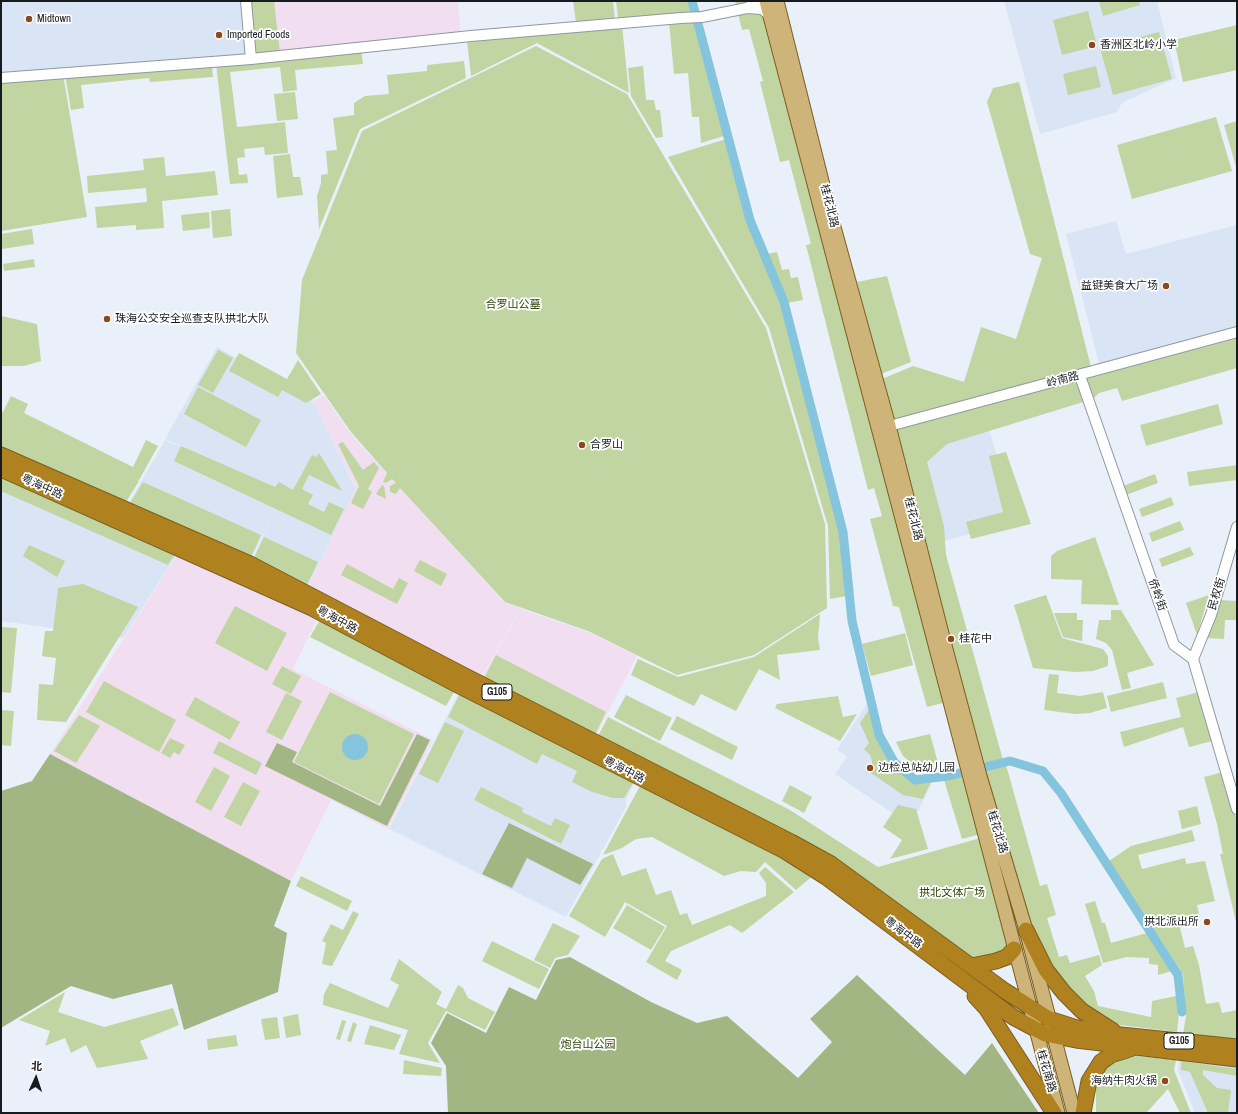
<!DOCTYPE html>
<meta charset="utf-8">
<style>
body{margin:0}
#map{position:relative;width:1238px;height:1114px;overflow:hidden;background:#e9f0fa;font-family:"Archivo Narrow","Noto Sans SC",sans-serif}
canvas{display:block}
.frame{position:absolute;inset:0;border:2px solid #181b1e;pointer-events:none}
.north{position:absolute;left:16px;top:1058px;width:40px;height:40px;-webkit-text-stroke:3px #fff;paint-order:stroke;rotate:3deg;font-size:11px;font-weight:700;line-height:16px;text-align:center;color:#181b1e}
.north::after{content:'';display:block;margin:auto;width:14px;height:18px;background:#181b1e;clip-path:polygon(50% 0,100% 100%,50% 72%,0 100%)}
</style>
<div id="map">
<canvas width="1238" height="1114"></canvas>
<div class="frame"></div>
<div class="north">北</div>
</div>
<script>
const g = document.querySelector('canvas').getContext('2d');
g.lineJoin = 'round';
function fill(path, color) {
  g.fillStyle = color;
  g.fill(path, 'evenodd');
}
function shape(rows) {
  const path = new Path2D();
  for (const r of rows) {
    if (r.length === 3) {
      path.moveTo(r[0] + r[2], r[1]);
      path.arc(r[0], r[1], r[2], 0, 2 * Math.PI);
      continue;
    }
    path.moveTo(r[0], r[1]);
    for (let i = 2; i < r.length; i += 2) path.lineTo(r[i], r[i + 1]);
  }
  return path;
}
function stroke(path, color, width, dash) {
  g.strokeStyle = color;
  g.lineWidth = width;
  g.lineCap = dash ? 'butt' : 'round';
  g.setLineDash(dash || []);
  g.stroke(path);
}
function write(font, color, halo, rows, align = 'center') {
  g.font = font + ' "Archivo Narrow","Noto Sans SC",sans-serif';
  g.lineWidth = 3.5;
  g.setLineDash([]);
  g.textBaseline = 'middle';
  g.strokeStyle = halo;
  g.fillStyle = color;
  for (const [text, x, y, turn = 0] of rows) {
    g.save();
    g.translate(x, y);
    g.rotate((+turn || 0) * Math.PI / 180);
    g.textAlign = isNaN(turn) ? turn : align;
    if (halo) g.strokeText(text, 0, 0);
    g.fillText(text, 0, 0);
    g.restore();
  }
}
const built = shape([
 [1,1,245,1,250,58,1,77],
 [1004,1,1157,1,1176,78,1122,103,1117,112,1040,134],
 [1116,221,1126,254,1237,225,1237,329,1100,368,1066,234],
 [217,347,313,401,356,489,306,590,251,563,278,502,250,562,126,508,165,440,235,471,165,439],
 [981,403,1017,522,921,547,890,427],
 [1,469,181,548,123,638,1,621],
 [462,687,638,777,626,799,626,807,566,917,389,829],
 [870,699,879,735,894,762,915,780,934,778,911,826,835,774,847,756,837,750],
 [1179,1059,1237,1067,1237,1113,1195,1113,1178,1070]
]);
const industrial = shape([
 [247,1,458,1,461,36,252,58],
 [324,395,350,433,504,602,521,608,478,682,306,591,356,488,313,401],
 [181,549,320,613,293,669,433,740,388,829,331,800,291,881,50,754],
 [521,609,588,632,637,656,593,741,479,682]
]);
const green = shape([
 [249,1,274,1,280,53,255,56],
 [573,1,613,1,615,19,576,22],
 [616,1,689,1,692,13,618,18],
 [735,1,764,1,947,702,927,707,899,607,893,606,870,519,882,516,874,488,868,490,806,245,811,244,789,160,780,162,760,82,763,81,749,29,742,30],
 [1099,1,1139,1,1140,5,1103,16],
 [1088,11,1097,46,1062,55,1053,20],
 [694,20,724,136,701,143,699,117,692,117,688,73,674,74,669,22],
 [622,25,629,93,537,43,471,76,467,40],
 [1237,25,1237,70,1183,82,1174,40],
 [1159,32,1172,79,1113,95,1100,48],
 [536,46,627,94,766,328,825,524,827,608,754,655,677,675,588,631,505,602,400,488,396,494,390,492,390,486,396,483,392,479,386,483,383,482,387,473,351,432,296,353,302,280,362,131],
 [361,49,363,64,295,70,297,90,283,92,280,67,230,72,237,127,285,122,288,153,265,155,264,147,244,149,245,157,237,158,239,175,247,174,248,183,230,184,216,64],
 [464,61,466,78,360,129,319,229,317,196,321,183,321,175,328,174,326,151,337,150,333,118,354,115,354,103,365,96,389,94,387,75,427,71,427,65],
 [212,64,213,77,150,82,149,78,81,85,84,108,71,110,65,75],
 [643,66,646,100,654,100,656,110,660,110,663,137,656,138,631,96,628,68],
 [1096,66,1101,87,1068,95,1063,74],
 [63,74,87,217,1,231,1,78],
 [1019,82,1091,367,893,420,882,379,913,366,964,382,981,327,1016,339,1042,258,1030,254,987,102,993,88],
 [295,92,298,119,277,121,274,94],
 [1216,117,1232,171,1132,199,1117,145],
 [1237,121,1237,170,1224,125],
 [726,139,747,218,782,301,842,533,847,596,830,599,828,526,769,328,668,157],
 [290,154,293,177,300,177,303,195,277,198,273,156],
 [164,157,166,176,215,171,218,195,162,201,164,228,136,230,136,225,97,228,95,207,147,202,146,188,88,193,87,176,144,170,143,159],
 [230,209,232,236,213,238,211,211],
 [209,212,210,228,183,231,181,215],
 [32,229,34,244,2,249,1,234],
 [777,252,782,270,789,269,791,278,798,277,803,300,787,303,767,254],
 [34,259,35,267,4,271,3,264],
 [887,276,911,362,881,374,857,282],
 [1,316,37,324,41,361,24,366,1,366],
 [1237,334,1237,368,1122,401,1117,388,1099,393,1093,399,947,444,927,462,944,526,946,555,1003,760,980,766,892,428],
 [218,350,233,358,213,393,198,385],
 [239,353,287,379,298,360,321,394,306,403,282,390,278,397,229,371],
 [198,387,261,420,246,447,184,414],
 [11,396,28,404,24,413,133,467,146,440,158,446,139,480,136,479,139,481,123,507,1,453,1,411,3,412],
 [1218,404,1223,424,1146,446,1140,425],
 [343,442,363,470,374,462,379,468,368,489,372,492,363,509,351,503,359,486,338,444],
 [181,446,275,487,279,482,293,490,312,455,317,457,319,453,342,491,309,475,302,489,313,495,308,504,324,512,329,502,344,509,331,535,174,461],
 [1006,452,1031,524,971,539,966,522,1003,512,989,456],
 [1237,465,1237,480,1189,486,1187,472],
 [1,470,178,549,168,565,1,491],
 [1155,474,1158,483,1126,495,1123,486],
 [143,482,261,535,249,561,127,508],
 [382,485,384,486,386,499,376,494],
 [1171,497,1174,505,1142,517,1139,509],
 [1180,521,1184,530,1152,542,1149,533],
 [264,537,318,562,305,589,252,562],
 [1095,537,1119,605,1081,604,1082,580,1051,579,1051,556,1057,551],
 [29,545,65,561,57,577,23,556],
 [1190,547,1194,555,1162,567,1159,559],
 [420,560,447,574,441,586,414,571],
 [347,564,393,589,399,578,408,583,397,604,341,575],
 [83,584,138,607,66,722,37,720,39,684,53,685,56,658,42,656,45,631,53,631,58,588],
 [1046,595,1062,638,1103,649,1108,656,1108,666,1093,671,1075,672,1033,668,1014,605],
 [1209,595,1197,635,1186,603],
 [1219,600,1237,601,1237,620,1225,620,1224,639,1206,638],
 [235,606,287,633,267,671,215,643],
 [1111,610,1121,610,1154,665,1127,673,1131,688,1122,690,1112,650,1106,643,1096,639,1099,620,1111,620],
 [1054,613,1077,613,1077,620,1083,620,1082,641,1063,637],
 [820,614,818,638,820,650,777,655,780,680,759,669,736,711,701,694,694,706,631,675,638,659,678,677,754,657],
 [322,616,457,687,446,706,310,637],
 [1,627,17,628,11,693,1,692],
 [905,633,913,665,871,676,862,644],
 [496,655,606,712,593,739,482,682],
 [282,666,301,676,291,694,272,684],
 [1049,674,1059,675,1057,693,1080,696,1103,692,1107,708,1090,713,1075,714,1044,710],
 [104,681,176,720,159,752,86,712],
 [1163,682,1167,698,1111,712,1107,696],
 [462,690,636,778,624,798,613,798,592,792,572,782,577,771,542,754,537,764,448,717],
 [330,692,414,734,379,804,294,762],
 [1199,692,1212,741,1189,747,1183,727,1124,747,1120,732,1181,717,1176,698],
 [286,693,302,701,282,740,266,732],
 [626,695,672,718,660,741,614,717],
 [838,696,843,717,857,714,840,741,775,708,777,704],
 [195,697,240,722,230,740,185,715],
 [870,708,877,735,893,764,915,782,932,780,923,799,903,795,871,773,872,761,870,755,864,749,869,743,860,723],
 [1,710,14,711,11,746,1,745],
 [79,715,100,726,76,763,54,751],
 [677,716,738,747,732,760,670,729],
 [608,717,790,810,878,867,984,837,1013,949,972,965,596,740],
 [445,722,464,731,438,783,419,774],
 [930,734,940,770,919,769,903,756,896,742],
 [170,738,185,745,179,755,174,752,170,758,161,753],
 [219,741,262,763,256,775,213,753],
 [1006,765,1040,886,1047,884,1056,915,1047,918,1059,957,1067,955,1070,963,1099,955,1102,965,1085,976,1094,991,1098,1006,1151,1017,1152,1001,1176,996,1179,1012,1177,1032,1120,1025,1093,1015,1048,969,1029,929,982,771],
 [214,767,230,776,211,811,195,802],
 [1223,772,1237,821,1237,926,1220,854,1223,854,1217,824,1204,777],
 [966,775,981,834,962,839,944,780],
 [243,782,260,791,241,826,224,817],
 [642,782,815,874,796,890,765,862,756,872,741,871,724,876,652,837,636,839,622,848,603,855],
 [790,785,812,797,804,813,782,801],
 [481,787,523,808,522,812,551,826,555,818,570,825,561,844,474,800],
 [898,805,916,809,928,849,890,859,902,840,883,827],
 [1197,806,1201,824,1182,829,1178,811],
 [1192,830,1195,841,1138,855,1142,869,1185,858,1186,864,1205,861,1215,901,1197,905,1200,919,1179,924,1185,948,1193,946,1199,965,1206,1004,1219,1002,1222,1013,1237,1010,1237,1039,1183,1034,1186,1016,1183,974,1109,861,1131,846],
 [613,854,622,876,646,868,656,895,671,890,680,915,687,913,692,925,766,896,766,883,759,873,765,867,794,892,742,933,730,925,671,951,665,961,682,970,677,980,646,962,667,926,625,902,605,937,569,916,602,859],
 [301,876,352,901,347,911,296,886],
 [1095,901,1102,923,1105,923,1111,943,1147,933,1172,971,1158,975,1158,965,1149,964,1149,958,1127,957,1103,963,1085,904],
 [627,905,665,927,651,950,613,928],
 [353,911,359,914,332,966,322,964,326,943,322,941,331,924,343,930],
 [553,923,580,936,568,955,555,958,550,968,534,960],
 [492,941,549,969,539,989,482,961],
 [399,959,442,992,436,1004,446,1009,458,985,463,988,468,998,495,1012,485,1030,446,1011,428,1043,440,1063,399,1054,408,1030,323,1005,324,994,330,983,388,1008,399,985,390,980],
 [65,992,58,1012,104,1027,173,1008,179,1025,140,1041,148,1059,97,1068,86,1045,71,1053,65,1038,45,1046,50,1031,19,1020],
 [298,1014,301,1035,286,1038,283,1017],
 [277,1017,280,1038,265,1040,261,1019],
 [342,1020,346,1021,340,1040,336,1039],
 [353,1022,357,1024,351,1042,347,1041],
 [370,1025,401,1035,394,1050,364,1044],
 [236,1035,238,1046,208,1050,207,1039],
 [1137,1056,1176,1060,1174,1070,1191,1113,1180,1113,1168,1089,1147,1112,1096,1113,1096,1080,1104,1068,1121,1060],
 [404,1060,442,1068,441,1076,403,1074],
 [1181,1061,1237,1069,1237,1076,1203,1070,1203,1075,1217,1088,1231,1090,1228,1113,1208,1113,1190,1072,1181,1070]
]);
const forest = shape([
 [417,734,430,740,387,826,265,766,277,743,297,752,292,762,380,806],
 [50,754,291,881,274,926,287,933,278,992,184,1030,172,984,113,999,71,986,1,1028,1,791,32,781],
 [509,823,593,864,580,885,527,858,512,888,482,874],
 [570,957,651,1002,697,1023,727,1016,798,1078,832,1042,810,1019,857,975,965,1075,992,1043,1039,1113,448,1113,446,1066,431,1043,447,1013,486,1033,509,987,536,1000,556,960]
]);
const water = shape([
 [355,747,13]
]);
const canal = shape([
 [692,1,750,220,784,302,843,532,852,621,879,735,894,762,915,780,948,776,1010,761,1043,771,1061,793,1178,975,1182,1012]
]);
const minor = shape([
 [246,1,251,59],
 [759,1,747,8,762,9,770,16],
 [1,78,251,59,471,36,681,18,702,17,747,8],
 [1080,376,1174,645,1193,659,1237,809],
 [882,428,1237,332],
 [1193,659,1211,615,1237,527]
]);
const major = shape([
 [766,1,1058,1113],
 [777,1,829,209,889,426,946,649,980,776,1026,930,1074,1113]
]);
const highway = shape([
 [1,455,250,564,461,674,791,842,831,864,1005,991,1049,1019,1077,1028,1121,1035,1237,1047],
 [1,469,312,608,456,684,785,851,826,877,1013,1017,1045,1034,1076,1040,1237,1059],
 [1026,930,1046,970,1064,993,1082,1011,1113,1031],
 [972,966,996,961,1007,957,1014,949],
 [975,996,986,1008,1054,1113],
 [1083,1113,1089,1081,1101,1062,1111,1055,1130,1049]
]);
const markers = [
 [29,19,4,"#8d491c"],
 [219,35,4,"#8d491c"],
 [1092,45,4,"#8d491c"],
 [1166,286,4,"#8d491c"],
 [107,319,4,"#8d491c"],
 [582,445,4,"#8d491c"],
 [951,639,4,"#8d491c"],
 [870,768,4,"#8d491c"],
 [1207,922,4,"#8d491c"],
 [1165,1081,4,"#8d491c"]
];
const shields = [
 [497,692,30],
 [1179,1041,30]
];
const shieldNames = [
 ["G105",497,692],
 ["G105",1179,1041]
];
const poiNames = [
 ["Midtown",37,19],
 ["Imported Foods",227,35],
 ["香洲区北岭小学",1100,45],
 ["益键美食大广场",1158,286,"right"],
 ["珠海公交安全巡查支队拱北大队",115,319],
 ["合罗山",590,445],
 ["桂花中",959,639],
 ["边检总站幼儿园",878,768],
 ["拱北派出所",1199,922,"right"],
 ["海纳牛肉火锅",1157,1081,"right"]
];
const streetNames = [
 ["桂花北路",829,206,76],
 ["岭南路",1063,380,-15],
 ["粤海中路",42,487,24],
 ["桂花北路",913,519,76],
 ["民权街",1217,594,-73],
 ["侨岭街",1157,595,71],
 ["粤海中路",337,620,28],
 ["粤海中路",624,770,27],
 ["桂花北路",997,832,73],
 ["粤海中路",903,933,37],
 ["桂花南路",1046,1071,74]
];
const parkNames = [
 ["合罗山公墓",513,305],
 ["拱北文体广场",952,893],
 ["炮台山公园",588,1045]
];
fill(built, '#d9e5f4');
fill(industrial, '#f1dff1');
fill(green, '#c0d5a1');
fill(forest, '#a1b682');
fill(water, '#84c5dd');
stroke(canal, '#84c5dd', 9);
stroke(minor, '#90979f', 12);
stroke(major, '#7a5e1f', 15);
stroke(highway, '#7a5e1f', 17);
stroke(minor, '#fff', 10);
stroke(major, '#cfb479', 13);
stroke(highway, '#af821f', 15);
for (const [x, y, r, color] of markers) {
  const dot = new Path2D();
  dot.arc(x, y, r, 0, 2 * Math.PI);
  g.fillStyle = color;
  g.fill(dot);
  stroke(dot, '#fff', 1.5);
}
for (const [x, y, w] of shields) {
  const box = new Path2D();
  box.roundRect(x - w / 2, y - 8, w, 16, 3);
  g.fillStyle = '#fff';
  g.fill(box);
  stroke(box, '#181b1e', 1);
}
write('bold 10px', '#181b1e', null, shieldNames);
write('11px', '#181b1e', '#fff', poiNames, 'left');
write('11px', '#181b1e', '#fff', streetNames);
write('11px', '#314308', '#fff', parkNames);
</script>
